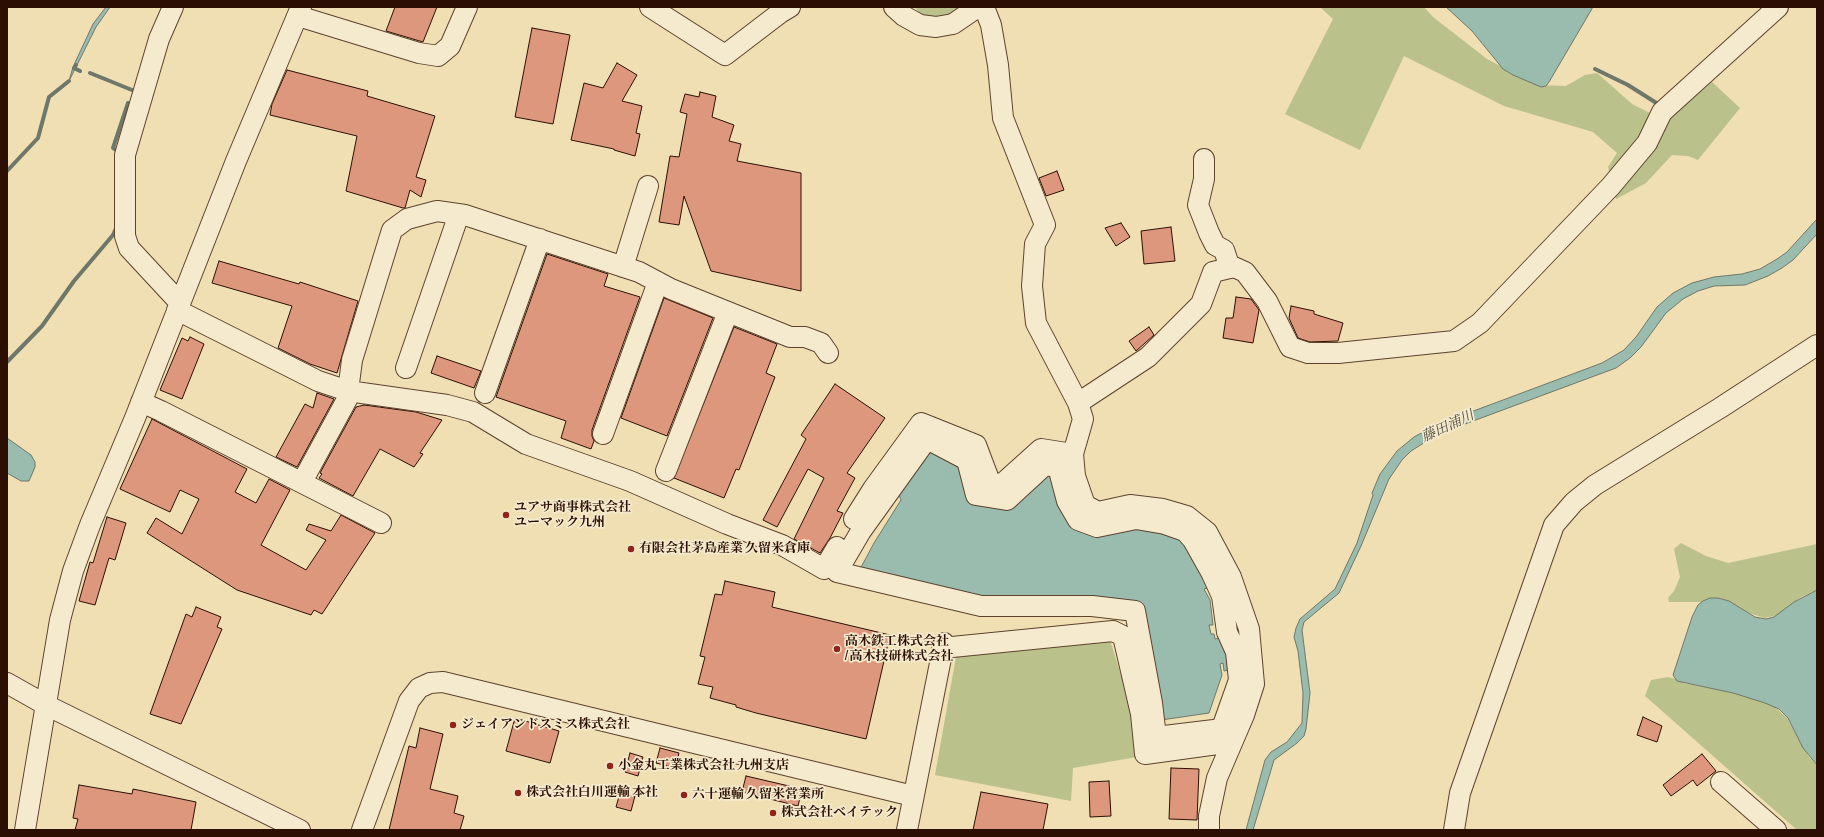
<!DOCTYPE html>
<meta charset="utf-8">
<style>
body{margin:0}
#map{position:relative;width:1824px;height:837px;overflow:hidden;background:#efdfb3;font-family:"Libre Bodoni",serif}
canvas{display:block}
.frame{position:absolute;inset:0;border:8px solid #2c0f02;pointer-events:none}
</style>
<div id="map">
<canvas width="1824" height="837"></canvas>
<div class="frame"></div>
</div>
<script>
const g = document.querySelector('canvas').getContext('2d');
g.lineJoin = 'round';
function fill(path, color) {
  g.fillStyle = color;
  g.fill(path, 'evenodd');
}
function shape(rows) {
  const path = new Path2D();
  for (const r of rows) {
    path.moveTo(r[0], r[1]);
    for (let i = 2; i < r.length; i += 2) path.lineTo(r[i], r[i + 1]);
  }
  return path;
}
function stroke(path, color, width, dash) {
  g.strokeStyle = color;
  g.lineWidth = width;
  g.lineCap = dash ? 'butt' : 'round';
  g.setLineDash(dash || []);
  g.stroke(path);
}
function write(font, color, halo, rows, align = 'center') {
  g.font = font + ' "Libre Bodoni","Noto Serif JP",serif';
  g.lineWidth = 3.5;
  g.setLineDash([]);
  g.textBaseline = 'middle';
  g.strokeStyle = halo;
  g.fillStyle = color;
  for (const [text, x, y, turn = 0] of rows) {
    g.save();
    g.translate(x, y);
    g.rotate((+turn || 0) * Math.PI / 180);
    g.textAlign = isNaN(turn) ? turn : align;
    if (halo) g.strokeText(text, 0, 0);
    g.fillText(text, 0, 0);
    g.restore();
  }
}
const green = shape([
 [915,7,972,7,954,19,923,18],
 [1320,7,1424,7,1433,17,1487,59,1537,85,1566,86,1585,75,1597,73,1632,104,1666,121,1712,82,1740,108,1698,160,1688,156,1672,155,1646,183,1616,199,1608,167,1617,153,1593,132,1504,106,1404,56,1360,150,1285,114,1333,19],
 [1681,543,1706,556,1728,563,1817,544,1817,590,1801,597,1778,615,1765,618,1749,613,1721,598,1711,598,1702,602,1669,602,1668,598,1674,591,1680,577,1674,549],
 [1110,640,1135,720,1137,757,1073,768,1071,801,935,775,956,657],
 [1668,677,1676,679,1683,683,1742,694,1775,707,1787,718,1809,757,1817,765,1817,830,1797,830,1645,696,1651,680]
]);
const water = shape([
 [106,7,110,7,96,27,69,81,73,67,93,24,106,7],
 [1446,7,1593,7,1549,82,1546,86,1541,87,1513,75,1503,69,1472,31,1446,7],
 [1817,219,1817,234,1793,260,1782,268,1768,276,1745,285,1714,286,1698,291,1683,299,1666,313,1641,347,1630,358,1616,368,1438,434,1411,451,1402,460,1389,479,1361,546,1339,593,1304,622,1302,630,1310,693,1306,729,1304,736,1297,743,1274,760,1253,830,1246,830,1265,760,1271,752,1287,742,1302,723,1303,693,1298,651,1294,637,1296,628,1300,619,1335,589,1357,543,1373,495,1372,493,1380,474,1397,451,1414,437,1436,425,1602,363,1624,350,1636,337,1657,307,1673,293,1692,283,1714,277,1742,274,1760,269,1777,259,1787,252,1817,219],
 [7,438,31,455,35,462,35,467,29,481,21,481,7,473,7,438],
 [928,448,962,464,972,499,1047,472,1134,524,1183,537,1211,587,1204,589,1210,600,1213,625,1209,625,1211,634,1214,634,1215,639,1222,637,1232,669,1224,671,1223,663,1220,664,1222,675,1209,713,1161,720,1141,605,979,600,858,573,874,543,901,500,897,490,928,448],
 [1817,590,1817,765,1803,748,1788,718,1779,709,1765,703,1733,693,1677,681,1673,675,1692,617,1698,605,1703,601,1710,598,1718,598,1729,601,1755,617,1766,619,1774,617,1794,602,1817,590]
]);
const stream = shape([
 [76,65,74,68,80,71],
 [1595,69,1628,85,1658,104],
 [90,73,132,90],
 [117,154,117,151,113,148,128,103],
 [7,171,38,138,49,97,69,81],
 [7,362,42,326,74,281,113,235,117,226]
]);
const building = shape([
 [395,7,437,7,423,42,386,31,395,7],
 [532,28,570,35,553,124,515,117,532,28],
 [617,63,637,75,622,101,642,106,636,133,640,134,635,156,614,150,614,149,571,140,584,83,603,88,617,63],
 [287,70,368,91,367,96,435,116,416,177,426,180,421,197,410,190,405,208,403,208,346,191,357,136,270,115,272,104,287,70],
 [700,92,716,96,712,117,734,125,729,141,741,144,737,161,801,173,801,291,711,271,684,196,679,225,659,222,670,156,679,157,687,114,680,112,685,94,699,97,700,92],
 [1057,171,1064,190,1046,196,1039,178,1057,171],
 [1121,223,1130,237,1116,246,1105,228,1121,223],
 [1171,227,1175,261,1144,264,1141,231,1171,227],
 [547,254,608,274,604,286,640,297,592,430,592,436,594,441,591,449,561,438,566,421,496,397,547,254],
 [219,261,299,284,300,282,358,301,337,373,310,364,278,348,292,306,212,283,219,261],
 [1236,297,1251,299,1259,310,1253,343,1223,338,1226,318,1233,318,1236,297],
 [664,298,713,318,667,436,621,418,664,298],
 [1291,306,1314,311,1314,314,1343,323,1338,341,1310,342,1298,338,1289,318,1291,306],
 [734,327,777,344,766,373,775,377,739,470,736,469,724,498,674,478,734,327],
 [1149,327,1154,335,1136,351,1129,341,1149,327],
 [190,337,204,344,182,399,160,390,182,338,188,341,190,337],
 [437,356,481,371,474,388,431,373,437,356],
 [835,384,885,418,847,473,855,478,837,511,843,513,830,538,820,553,794,539,824,478,808,469,777,527,763,520,806,439,801,435,835,384],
 [317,393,334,399,297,467,276,457,305,404,313,408,317,393],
 [364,405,416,412,442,420,420,453,423,454,414,467,380,449,353,496,319,478,322,474,320,473,356,407,364,405],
 [152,419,247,469,235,492,256,503,269,479,290,490,261,545,306,570,326,540,306,530,309,524,331,531,341,515,375,533,322,614,314,610,311,615,237,590,147,533,156,518,182,534,199,499,180,490,170,512,120,489,152,419],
 [107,517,126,523,115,560,109,558,95,605,79,601,90,562,93,563,107,517],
 [725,581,775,592,772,607,890,635,866,739,756,713,736,707,736,705,710,698,713,687,698,684,705,657,700,656,715,594,722,595,725,581],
 [196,607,221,617,217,627,222,629,181,724,150,714,186,614,192,617,196,607],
 [1643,717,1662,726,1657,742,1637,735,1643,717],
 [515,718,559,731,550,763,506,751,515,718],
 [420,728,443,734,430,789,458,796,454,813,464,816,460,830,389,830,409,746,416,748,420,728],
 [660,748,679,753,675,768,656,763,660,748],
 [630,753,643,757,638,776,625,772,630,753],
 [1702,754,1716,771,1697,786,1693,780,1671,796,1663,785,1702,754],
 [1171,768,1199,769,1197,820,1169,819,1171,768],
 [746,776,802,789,798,806,742,792,746,776],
 [1109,781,1111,816,1090,817,1089,782,1109,781],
 [79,785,132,794,133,789,196,802,191,830,75,830,78,819,73,818,79,785],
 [981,792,1048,804,1043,830,973,830,981,792],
 [620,793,635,796,631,811,616,807,620,793]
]);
const minor = shape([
 [173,7,159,39,125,155,125,236,129,248,180,303],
 [650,7,725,55,780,13,790,7],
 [894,7,904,16,920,25,936,27,953,24,978,7],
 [984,7,991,25,998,65,1003,118,1045,225,1035,244,1032,286,1036,323,1078,403,1083,419,1073,454,1075,476,1085,505,1098,512,1130,505,1163,509,1187,516,1207,532,1231,577,1249,629,1254,684,1244,715,1217,778,1209,816,1209,830],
 [298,16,419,53,438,56,450,46,467,7],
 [1204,159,1204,179,1198,205,1209,233,1215,245,1224,250,1230,268],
 [623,267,648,186],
 [177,310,318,381,348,391,447,405,473,412,526,444,630,481,727,524,782,545,824,569,837,547],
 [406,368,459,214],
 [348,391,352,360,392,230,407,219,437,211,465,215,639,272,671,289,790,337,805,337,821,343,828,353],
 [485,393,540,239],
 [141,402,161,411,381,523],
 [1078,403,1148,357,1201,304,1213,272,1234,267,1245,272,1267,301,1290,347,1308,353,1338,353,1454,341,1480,323,1611,186,1647,143,1662,112,1778,7],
 [603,434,658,282],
 [927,439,967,460,976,495,1007,500,1045,465,1058,467,1067,501,1078,520,1097,527,1136,519,1165,524,1185,531,1193,540,1211,572,1222,596,1227,632,1236,652,1239,680,1222,728,1214,730,1156,737,1152,703,1135,611,1092,606,981,606,837,572,861,531,927,439],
 [666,471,728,312],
 [302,482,351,392],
 [854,519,873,489,921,423,976,445,990,482,1001,485,1041,449,1073,454],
 [942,648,1113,631,1123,636,1141,714,1145,754,1232,742],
 [7,683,46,705,300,830],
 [1721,782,1776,830],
 [25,830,60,620,73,571,90,525,135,418,236,161,301,7],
 [362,830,409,701,419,688,430,683,443,682,913,796],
 [907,830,944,643],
 [1454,830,1460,793,1554,525,1574,502,1595,485,1720,408,1817,345]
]);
const markers = [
 [506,515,4,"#8f2418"],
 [631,549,4,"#8f2418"],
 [837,649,4,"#8f2418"],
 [453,725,4,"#8f2418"],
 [610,766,4,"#8f2418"],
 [518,793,4,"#8f2418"],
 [684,795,4,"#8f2418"],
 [773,813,4,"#8f2418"]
];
const poiNames = [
 ["ユアサ商事株式会社",514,508],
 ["ユーマック九州",514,523],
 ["有限会社茅島産業 久留米倉庫",639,549],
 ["高木鉄工株式会社",845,642],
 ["/ 高木技研株式会社",845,657],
 ["ジェイアンドスミス株式会社",461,725],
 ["小金丸工業株式会社 九州支店",618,766],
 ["株式会社白川運輸 本社",526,793],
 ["六十運輸 久留米営業所",692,795],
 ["株式会社ベイテック",781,813]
];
const waterNames = [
 ["藤田浦川",1448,427,-25]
];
fill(green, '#bbc18b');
fill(water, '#9abcae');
stroke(water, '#6e7769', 1);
stroke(stream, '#6e7769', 4);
fill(building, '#dd977c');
stroke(building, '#2c0f02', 1);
stroke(minor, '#5d432e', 22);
stroke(minor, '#f5eace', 20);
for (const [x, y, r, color] of markers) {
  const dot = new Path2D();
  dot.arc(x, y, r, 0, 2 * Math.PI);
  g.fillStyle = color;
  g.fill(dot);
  stroke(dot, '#f5eace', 1.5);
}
write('bold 13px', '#2c0f02', '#f5eace', poiNames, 'left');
write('italic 14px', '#524c3e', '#f5eace', waterNames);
</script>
